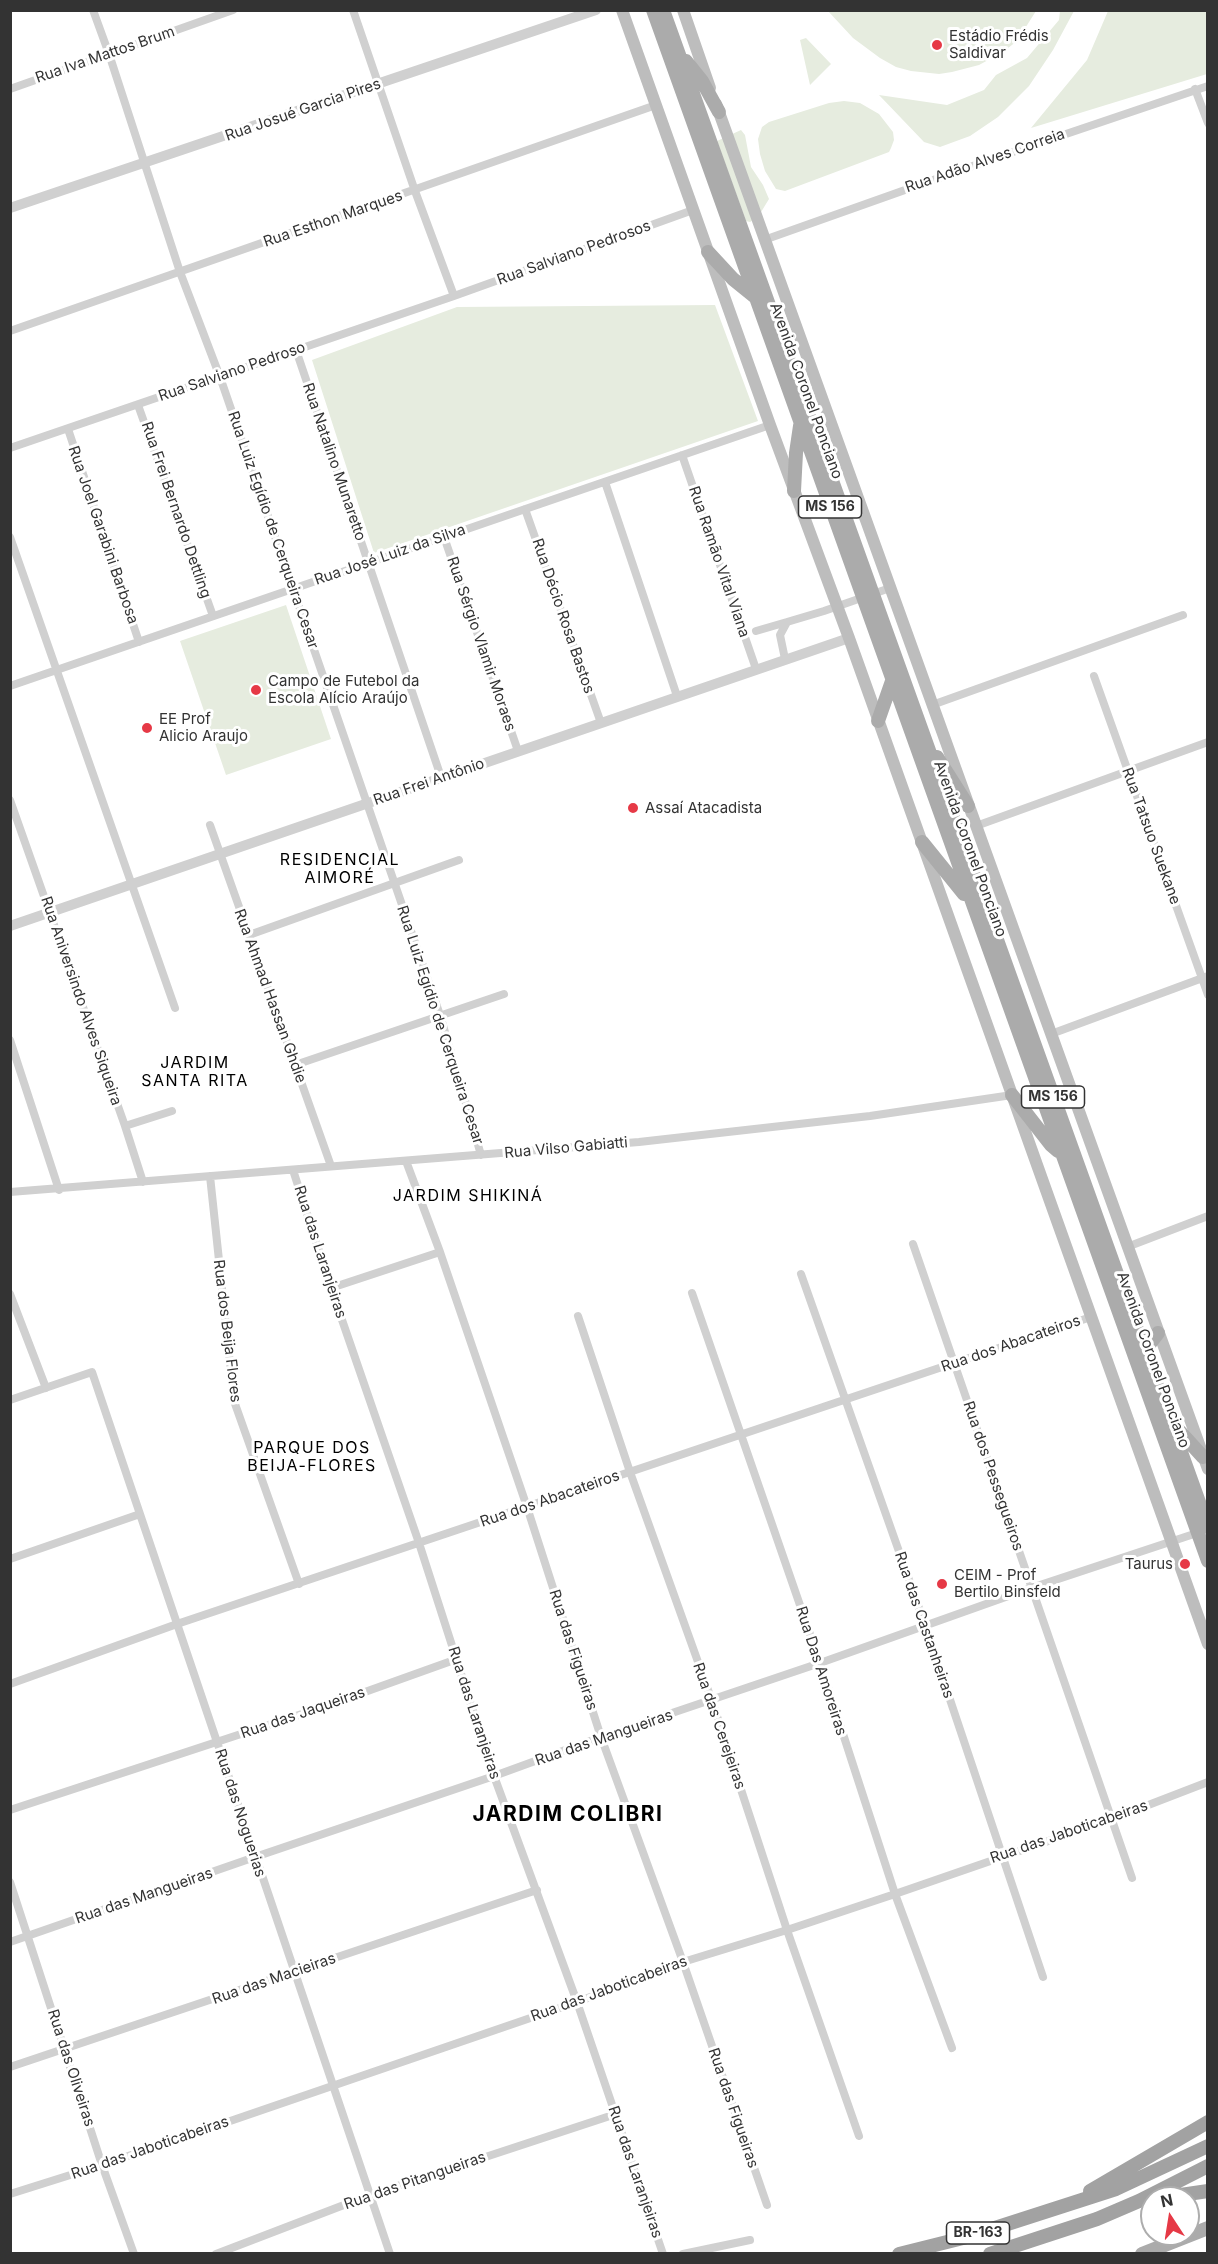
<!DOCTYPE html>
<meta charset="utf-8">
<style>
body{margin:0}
#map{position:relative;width:1218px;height:2264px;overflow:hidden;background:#fff;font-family:Inter,sans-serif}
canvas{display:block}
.frame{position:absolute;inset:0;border:12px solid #333;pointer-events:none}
.north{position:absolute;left:1140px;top:2186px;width:60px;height:60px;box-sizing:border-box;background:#fff;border:2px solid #adadad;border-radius:50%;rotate:348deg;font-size:16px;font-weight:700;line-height:24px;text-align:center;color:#333}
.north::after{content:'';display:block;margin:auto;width:21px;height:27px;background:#e63946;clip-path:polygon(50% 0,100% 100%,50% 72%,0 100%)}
</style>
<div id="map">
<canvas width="1218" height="2264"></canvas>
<div class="frame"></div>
<div class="north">N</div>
</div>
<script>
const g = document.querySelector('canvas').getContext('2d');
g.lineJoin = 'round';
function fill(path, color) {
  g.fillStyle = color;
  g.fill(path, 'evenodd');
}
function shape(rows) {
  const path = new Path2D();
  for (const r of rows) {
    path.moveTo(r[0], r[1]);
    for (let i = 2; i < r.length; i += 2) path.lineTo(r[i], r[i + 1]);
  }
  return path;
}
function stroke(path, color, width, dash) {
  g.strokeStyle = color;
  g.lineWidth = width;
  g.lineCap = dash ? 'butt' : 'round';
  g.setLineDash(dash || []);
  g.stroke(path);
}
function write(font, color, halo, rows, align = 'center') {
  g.font = font + ' Inter,sans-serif';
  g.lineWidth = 6;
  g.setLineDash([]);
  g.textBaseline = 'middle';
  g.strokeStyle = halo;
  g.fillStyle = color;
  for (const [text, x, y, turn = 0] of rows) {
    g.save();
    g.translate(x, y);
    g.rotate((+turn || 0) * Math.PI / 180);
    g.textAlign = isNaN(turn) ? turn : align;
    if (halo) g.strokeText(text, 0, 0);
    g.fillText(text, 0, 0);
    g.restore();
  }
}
const green = shape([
 [828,11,1036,11,1017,41,1003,52,979,65,952,72,939,74,911,71,896,67,880,58,853,38],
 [1060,11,1074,11,1053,50,1029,86,998,117,970,136,940,147,924,142,879,95,947,105,984,90,996,75,1027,58,1059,20],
 [1108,11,1207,11,1207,74,1031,128,1087,60],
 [806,38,831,64,810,85,800,40],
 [844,101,860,103,879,114,893,132,894,140,891,148,889,152,785,191,776,189,765,171,760,154,758,139,762,127,769,122,829,103],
 [741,130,745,135,751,167,763,185,769,199,758,217,750,222,746,221,717,141],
 [715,305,758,421,374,553,312,360,457,307],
 [286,605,331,739,226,775,180,641]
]);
const minor = shape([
 [93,10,109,54,180,272,220,377,440,1015,481,1155],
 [353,10,415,191,454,296],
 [10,89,233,10],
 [1195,89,1208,123],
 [764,240,998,157,1208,86],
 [10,331,656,105],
 [296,350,441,777],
 [138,405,213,616],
 [68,429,139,642],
 [10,448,454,296,693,210],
 [682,455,756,669],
 [605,482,677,696],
 [525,509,601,723],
 [10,537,175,1008],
 [444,537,518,751],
 [756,631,787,622],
 [785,659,780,635,787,622,824,611,890,588],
 [1094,676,1208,995],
 [10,686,770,425],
 [932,705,1183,615],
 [10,800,125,1126,143,1182],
 [210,825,331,1166],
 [976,826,1208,742],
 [249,935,459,860],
 [1051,1034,1208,976],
 [10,1040,59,1190],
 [295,1065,504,994],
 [125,1126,172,1111],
 [406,1161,440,1252,527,1507,601,1737,683,1962,767,2205],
 [293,1170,331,1288,419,1543,494,1776,577,2002,663,2254],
 [210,1176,234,1401,299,1584],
 [10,1192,639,1142,870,1116,1012,1095],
 [913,1244,1132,1878],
 [1127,1247,1208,1216],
 [801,1274,925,1625,1043,1977],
 [331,1288,440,1252],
 [692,1293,820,1663,895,1894,952,2048],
 [10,1294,46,1388],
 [578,1316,630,1472,712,1701,787,1930,859,2136],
 [10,1400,92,1372,390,2254],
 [10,1559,140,1514],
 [10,1684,177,1624,1091,1317],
 [10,1810,323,1707,457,1659],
 [10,1882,102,2165,134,2254],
 [10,1942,255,1857,494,1776,601,1737,820,1663,1031,1588,1197,1533],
 [10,2067,537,1890],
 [10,2194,102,2165,577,2002,683,1962,787,1930,895,1894,1112,1819,1208,1782],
 [216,2254,370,2195,616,2114],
 [683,2254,750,2240]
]);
const tertiary = shape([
 [10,208,596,10],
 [10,926,849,638]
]);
const secondary = shape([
 [622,10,770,425,849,638,1208,1644],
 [683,10,710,88],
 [716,104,1208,1469]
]);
const primary = shape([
 [653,10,1208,1561],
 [663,10,1208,1527],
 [686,61,702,81,719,112],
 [708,252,733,279,754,296],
 [794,491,796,453,800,426],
 [878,721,892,681],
 [937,757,968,806],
 [922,842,964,894],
 [1012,1095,1051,1145,1058,1151],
 [1136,1349,1144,1349,1148,1346,1158,1333],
 [1172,1423,1203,1457],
 [1142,2254,1208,2228]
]);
const trunk = shape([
 [1090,2191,1208,2122],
 [1160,2198,1208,2191],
 [899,2254,967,2237,1116,2189,1208,2146],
 [990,2254,1097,2219,1139,2201,1208,2166]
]);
const markers = [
 [937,45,6,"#e63946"],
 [256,690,6,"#e63946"],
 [147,728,6,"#e63946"],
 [633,808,6,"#e63946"],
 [1185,1564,6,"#e63946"],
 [942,1584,6,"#e63946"]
];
const shields = [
 [830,507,63],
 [1053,1097,63],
 [978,2233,63]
];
const shieldNames = [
 ["MS 156",830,507],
 ["MS 156",1053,1097],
 ["BR-163",978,2233]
];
const poiNames = [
 ["Estádio Frédis",949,36],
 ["Saldivar",949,53],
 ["Campo de Futebol da",268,681],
 ["Escola Alício Araújo",268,698],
 ["EE Prof",159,719],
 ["Alicio Araujo",159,736],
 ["Assaí Atacadista",645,808],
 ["Taurus",1173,1564,"right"],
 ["CEIM - Prof",954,1575],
 ["Bertilo Binsfeld",954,1592]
];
const streetNames = [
 ["Rua Iva Mattos Brum",105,55,-19],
 ["Rua Josué Garcia Pires",303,110,-19],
 ["Rua Adão Alves Correia",985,161,-19],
 ["Rua Esthon Marques",333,219,-19],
 ["Rua Salviano Pedrosos",574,253,-20],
 ["Rua Salviano Pedroso",232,372,-19],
 ["Avenida Coronel Ponciano",806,391,70],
 ["Rua Natalino Munaretto",334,462,71],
 ["Rua Frei Bernardo Dettling",176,510,71],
 ["Rua Luiz Egídio de Cerqueira Cesar",273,530,71],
 ["Rua Joel Garabini Barbosa",103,535,71],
 ["Rua José Luiz da Silva",390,555,-19],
 ["Rua Ramão Vital Viana",719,562,71],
 ["Rua Décio Rosa Bastos",563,616,71],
 ["Rua Sérgio Vlamir Moraes",481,644,71],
 ["Rua Frei Antônio",429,782,-19],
 ["Rua Tatsuo Suekane",1151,836,70],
 ["Avenida Coronel Ponciano",970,849,70],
 ["Rua Ahmad Hassan Ghdie",270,996,70],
 ["Rua Aniversindo Alves Siqueira",81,1001,71],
 ["Rua Luiz Egídio de Cerqueira Cesar",440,1025,72],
 ["Rua Vilso Gabiatti",566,1148,-5],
 ["Rua das Laranjeiras",320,1252,72],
 ["Rua dos Beija Flores",227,1331,83],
 ["Rua dos Abacateiros",1011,1344,-19],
 ["Avenida Coronel Ponciano",1153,1360,70],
 ["Rua dos Pessegueiros",993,1476,71],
 ["Rua dos Abacateiros",550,1499,-19],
 ["Rua das Castanheiras",924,1625,71],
 ["Rua das Figueiras",573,1650,72],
 ["Rua Das Amoreiras",821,1671,72],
 ["Rua das Jaqueiras",303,1713,-19],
 ["Rua das Laranjeiras",474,1713,72],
 ["Rua das Cerejeiras",719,1726,71],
 ["Rua das Mangueiras",604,1738,-19],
 ["Rua das Noguerias",240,1813,72],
 ["Rua das Jaboticabeiras",1069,1832,-19],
 ["Rua das Mangueiras",144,1896,-19],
 ["Rua das Macieiras",274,1979,-19],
 ["Rua das Jaboticabeiras",609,1989,-20],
 ["Rua das Oliveiras",71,2068,72],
 ["Rua das Figueiras",733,2108,71],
 ["Rua das Jaboticabeiras",150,2148,-19],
 ["Rua das Laranjeiras",635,2172,71],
 ["Rua das Pitangueiras",415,2181,-19]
];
const neighbourhoodNames = [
 ["RESIDENCIAL",340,860],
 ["AIMORÉ",340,878],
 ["JARDIM",195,1063],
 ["SANTA RITA",195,1081],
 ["JARDIM SHIKINÁ",468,1196],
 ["PARQUE DOS",312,1448],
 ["BEIJA-FLORES",312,1466]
];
const districtNames = [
 ["JARDIM COLIBRI",568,1815]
];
fill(green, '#e6ecdf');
stroke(minor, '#d0d0d0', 8);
stroke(tertiary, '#d0d0d0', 10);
stroke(secondary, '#bdbdbd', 12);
stroke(primary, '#ababab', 14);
stroke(trunk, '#a2a2a2', 14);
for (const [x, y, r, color] of markers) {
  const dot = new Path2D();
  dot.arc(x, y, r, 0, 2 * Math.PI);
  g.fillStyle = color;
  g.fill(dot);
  stroke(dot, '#fff', 2);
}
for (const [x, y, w] of shields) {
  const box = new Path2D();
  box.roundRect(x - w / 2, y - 11, w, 22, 4.5);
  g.fillStyle = '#fff';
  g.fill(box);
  stroke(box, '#333', 1.5);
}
write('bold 14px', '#333', null, shieldNames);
write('15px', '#333', '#fff', poiNames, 'left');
write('15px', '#333', '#fff', streetNames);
g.letterSpacing = '1.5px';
write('16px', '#000', '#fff', neighbourhoodNames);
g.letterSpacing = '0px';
g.letterSpacing = '1.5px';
write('bold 21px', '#000', '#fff', districtNames);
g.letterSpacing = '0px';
</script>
